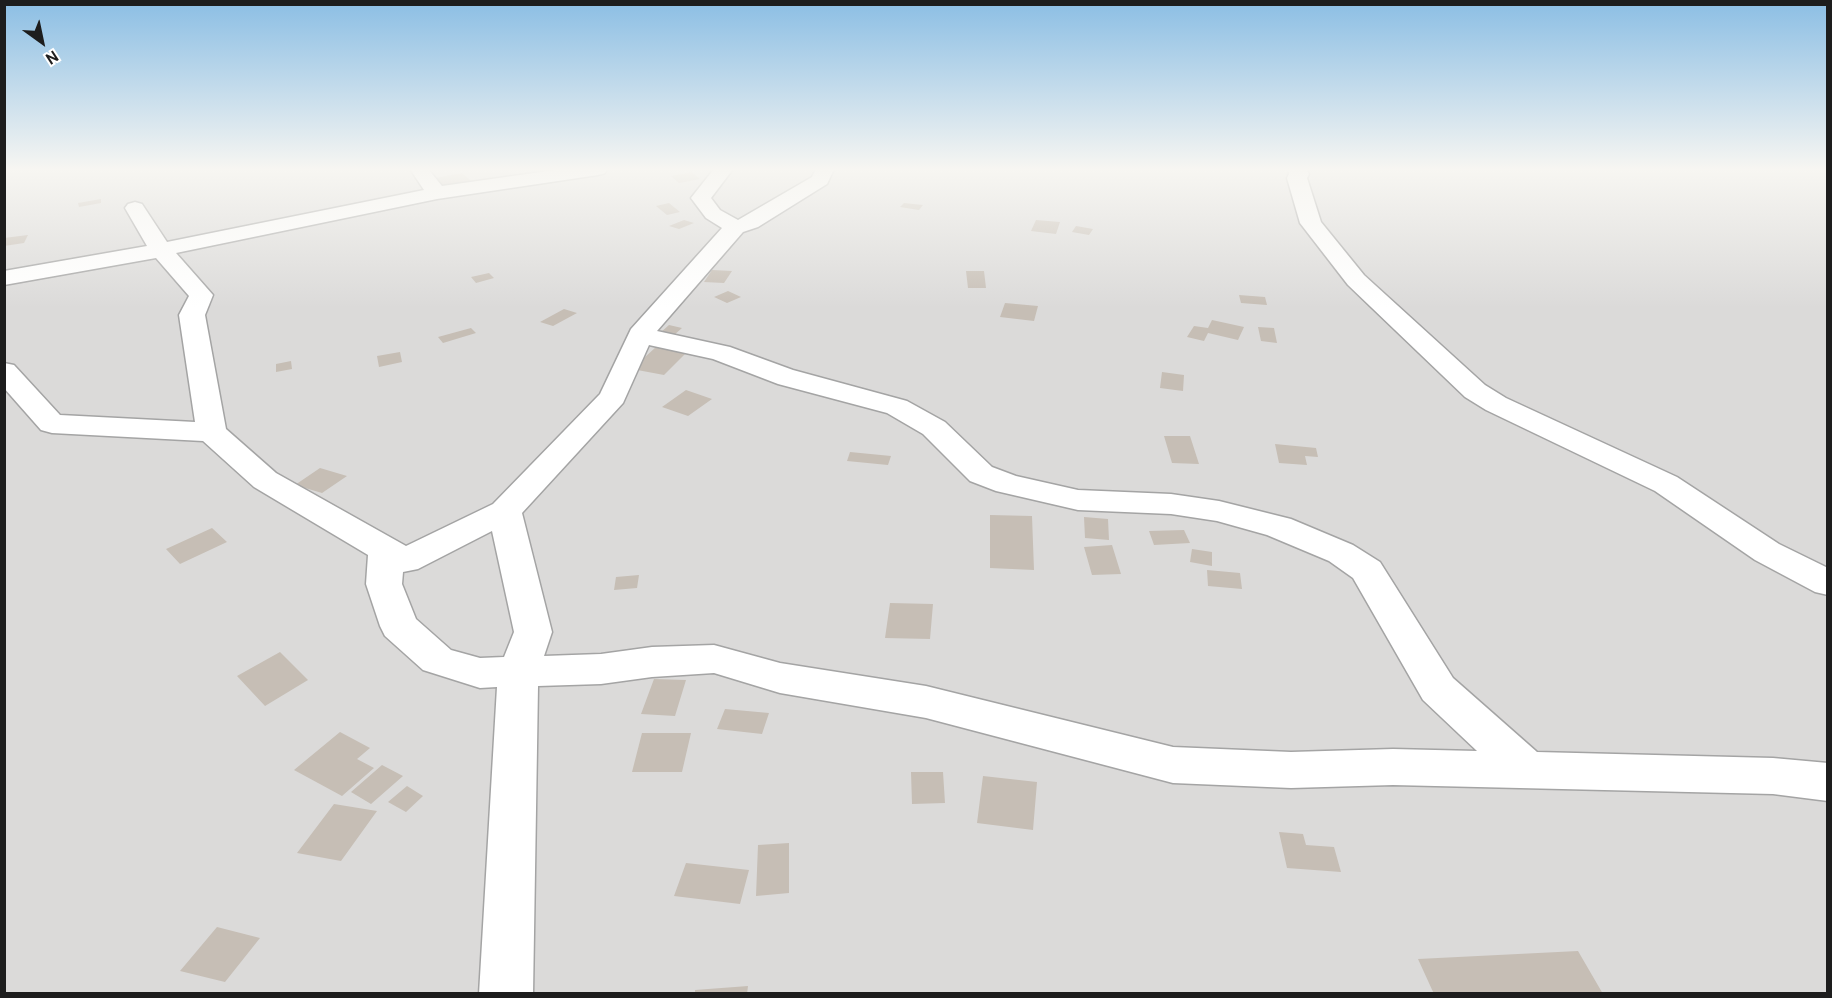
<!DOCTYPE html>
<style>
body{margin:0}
#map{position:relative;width:1832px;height:998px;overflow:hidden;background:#eeebe2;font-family:Cabin,sans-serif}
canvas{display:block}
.frame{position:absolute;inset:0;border:6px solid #1d1d1d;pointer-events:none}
.north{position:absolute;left:12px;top:12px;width:60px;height:60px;-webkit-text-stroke:4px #fff;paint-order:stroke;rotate:147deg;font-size:16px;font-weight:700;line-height:24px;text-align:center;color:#1d1d1d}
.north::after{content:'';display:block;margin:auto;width:21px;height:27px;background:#1d1d1d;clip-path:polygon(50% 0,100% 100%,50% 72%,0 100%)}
</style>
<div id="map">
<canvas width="1832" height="998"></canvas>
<div class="frame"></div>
<div class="north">N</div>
</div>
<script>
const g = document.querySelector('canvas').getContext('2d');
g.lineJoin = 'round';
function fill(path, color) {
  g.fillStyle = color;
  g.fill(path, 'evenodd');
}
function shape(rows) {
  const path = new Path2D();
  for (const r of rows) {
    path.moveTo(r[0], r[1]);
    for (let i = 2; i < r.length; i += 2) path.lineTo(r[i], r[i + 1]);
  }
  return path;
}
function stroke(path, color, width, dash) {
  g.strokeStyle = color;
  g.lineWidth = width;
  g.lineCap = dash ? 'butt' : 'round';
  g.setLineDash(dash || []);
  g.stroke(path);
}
const residential = shape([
 [5,169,1827,169,1827,993,5,993]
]);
const building = shape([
 [691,172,700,179,679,183,671,176],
 [462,173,471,181,437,186,430,179],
 [101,199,101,203,79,207,78,203],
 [669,203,680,212,667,215,656,206],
 [904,203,923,205,919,210,900,207],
 [684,220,694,223,679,229,669,226],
 [1036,220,1060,222,1056,234,1031,231],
 [1076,226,1093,229,1089,235,1072,232],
 [28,235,24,243,4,246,4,238],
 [712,270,732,271,724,283,704,282],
 [966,271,984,271,986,288,968,288],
 [489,273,494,278,476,283,471,277],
 [728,291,741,297,727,303,714,297],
 [1239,295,1265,297,1267,305,1241,303],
 [1005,303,1038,306,1034,321,1000,317],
 [564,309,577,313,553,326,540,322],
 [1212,320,1244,327,1238,340,1208,333,1204,341,1187,337,1194,326,1208,328],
 [669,325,682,328,674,335,660,333],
 [1258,327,1274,328,1277,343,1261,341],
 [471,328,476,333,443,343,438,337],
 [656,347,687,352,664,375,632,369],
 [400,352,402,362,379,367,377,356],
 [291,361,292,369,276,372,276,364],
 [1162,372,1184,375,1183,391,1160,388],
 [686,390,712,399,688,416,662,407],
 [1164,436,1190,436,1199,464,1172,463],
 [1275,444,1316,448,1318,457,1305,456,1307,465,1279,463],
 [850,452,891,456,888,465,847,461],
 [320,468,347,476,322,493,295,485],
 [990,515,1032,516,1034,570,990,568],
 [1084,517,1108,519,1109,540,1085,538],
 [212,528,227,542,180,564,166,549],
 [1184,530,1190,543,1154,545,1149,531],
 [1112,545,1121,574,1092,575,1084,547],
 [1192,549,1212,552,1212,566,1190,562],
 [1207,570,1240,573,1242,589,1208,586],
 [639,575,637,588,614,590,616,577],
 [890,603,933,604,930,639,885,638],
 [280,652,308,680,265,706,237,676],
 [654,679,686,680,675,716,641,714],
 [725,709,769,713,762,734,717,729],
 [340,732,370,748,357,759,374,768,342,796,294,770],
 [642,733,691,733,682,772,632,772],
 [382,765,403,776,371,804,351,792],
 [911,772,943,772,945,803,912,804],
 [983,776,1037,782,1033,830,977,823],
 [407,786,423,796,406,812,388,802],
 [334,804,377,811,341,861,297,853],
 [1279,832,1303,834,1306,845,1334,847,1341,872,1287,868],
 [789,843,789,893,756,896,758,845],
 [686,863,749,870,740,904,674,896],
 [217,927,260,938,225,982,180,971],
 [1578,951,1603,994,1434,994,1418,959],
 [748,986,747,994,695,994,695,990]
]);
const minor = shape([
 [410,169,428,169,442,186,562,169,607,169,605,173,598,175,437,199,176,253,213,295,205,315,226,429,276,473,406,546,493,504,600,394,631,329,722,228,706,218,691,198,714,169,733,169,711,198,720,210,738,220,812,177,816,169,834,169,827,184,758,227,743,232,657,331,730,347,793,370,907,401,945,422,992,467,1016,476,1078,490,1171,494,1219,501,1291,519,1353,545,1380,562,1453,678,1537,752,1773,758,1828,763,1828,801,1773,794,1393,785,1291,788,1173,783,926,718,780,693,714,673,652,677,601,684,538,686,533,994,479,994,497,687,480,688,423,670,385,636,380,626,366,584,368,555,254,487,203,441,52,433,41,430,4,388,4,363,14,365,60,415,195,422,179,315,189,296,156,258,4,285,4,271,147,246,125,208,128,204,135,202,142,204,167,242,424,190,410,169],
 [649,345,713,359,778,384,887,413,923,434,970,481,996,491,1078,510,1171,514,1217,521,1267,535,1329,561,1353,578,1423,700,1477,751,1393,749,1291,752,1173,747,926,686,780,663,714,645,652,647,601,654,544,656,552,632,522,513,623,403,649,345],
 [492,531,514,632,504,657,480,658,451,650,416,619,402,584,403,572,418,569,492,531],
 [1288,169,1306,169,1309,174,1307,178,1321,222,1364,275,1485,385,1506,398,1677,477,1779,544,1828,568,1828,595,1815,592,1755,560,1655,491,1486,410,1465,397,1348,285,1300,223,1287,178,1289,174,1288,169]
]);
fill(residential, '#dbdad9');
fill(building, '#c6beb5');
stroke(minor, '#a4a4a4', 3);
fill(minor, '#fff');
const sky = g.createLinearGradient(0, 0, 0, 308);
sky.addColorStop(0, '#8bbee4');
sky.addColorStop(0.55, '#f7f6f2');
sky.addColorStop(1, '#f7f6f200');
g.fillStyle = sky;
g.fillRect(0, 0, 1832, 308);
</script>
